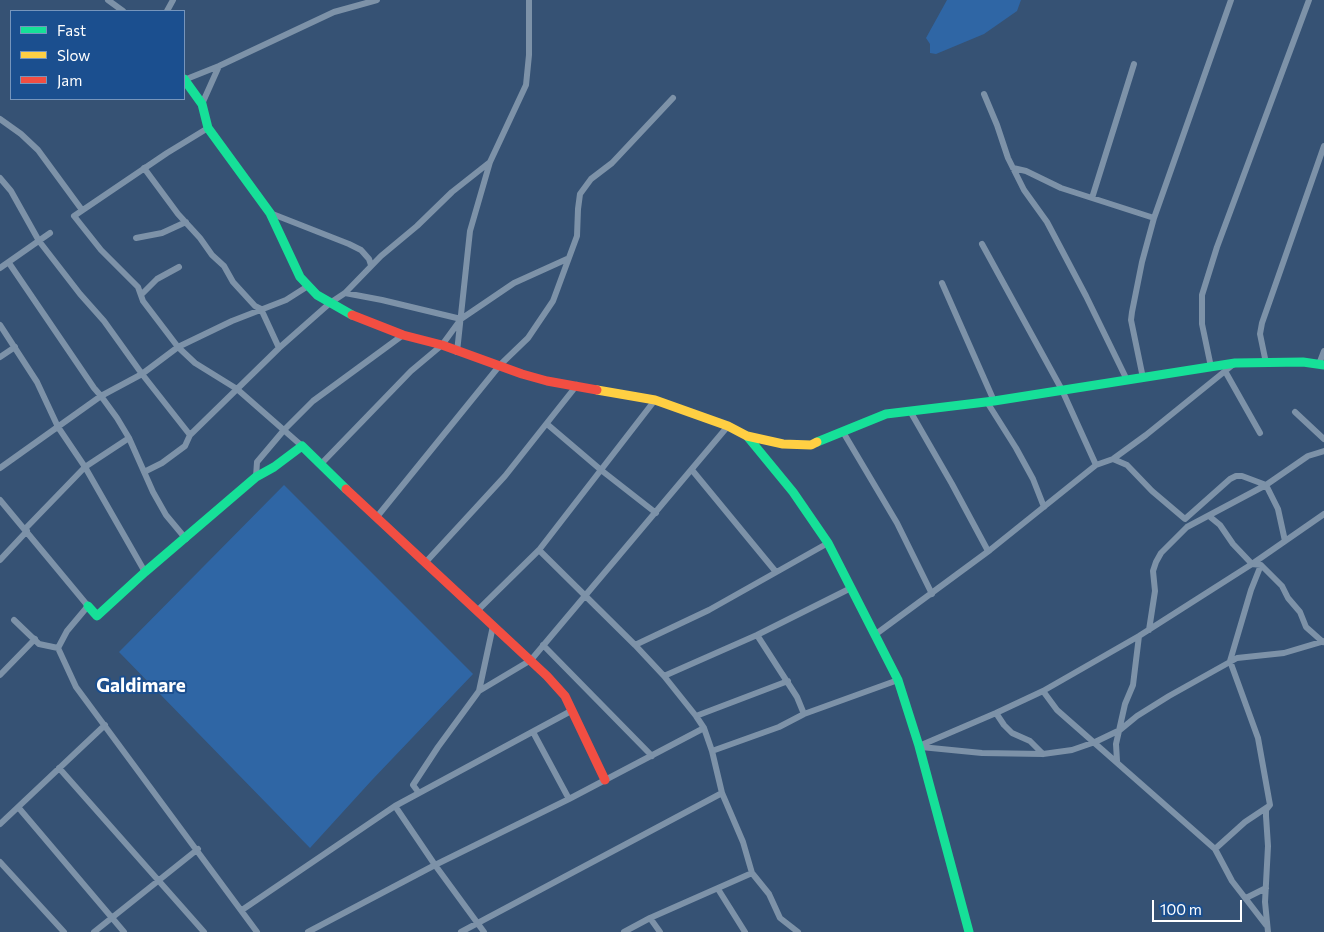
<!DOCTYPE html>
<style>
body{margin:0}
#map{position:relative;width:1324px;height:932px;overflow:hidden;background:#365274;font-family:Commissioner,sans-serif}
canvas{display:block}
.legend{position:absolute;left:10px;top:10px;width:175px;height:90px;box-sizing:border-box;background:#1b4f8f;border:1px solid #7695bc;margin:0;padding:6px 9px;list-style:none;font-size:15px;color:#fff}
.legend li{display:flex;align-items:center;gap:10px;height:25px}
.legend b{width:25px;border:1px solid #7695bc}
.scale{position:absolute;left:1152px;top:900px;width:90px;height:22px;box-sizing:border-box;border:2px solid #fff;border-top:0;padding-left:6px;font-size:15px;line-height:18px;white-space:nowrap;color:#fff;-webkit-text-stroke:4px #1b4f8f;paint-order:stroke}
</style>
<div id="map">
<canvas width="1324" height="932"></canvas>
<ul class="legend">
<li><b style="height:6px;background:#16e098"></b>Fast</li>
<li><b style="height:6px;background:#ffcf43"></b>Slow</li>
<li><b style="height:6px;background:#f24e42"></b>Jam</li>
</ul>
<div class="scale">100 m</div>
</div>
<script>
const g = document.querySelector('canvas').getContext('2d');
g.lineJoin = 'round';
function fill(path, color) {
  g.fillStyle = color;
  g.fill(path, 'evenodd');
}
function shape(rows) {
  const path = new Path2D();
  for (const r of rows) {
    path.moveTo(r[0], r[1]);
    for (let i = 2; i < r.length; i += 2) path.lineTo(r[i], r[i + 1]);
  }
  return path;
}
function stroke(path, color, width, dash) {
  g.strokeStyle = color;
  g.lineWidth = width;
  g.lineCap = dash ? 'butt' : 'round';
  g.setLineDash(dash || []);
  g.stroke(path);
}
function write(font, color, halo, rows, align = 'center') {
  g.font = font + ' Commissioner,sans-serif';
  g.lineWidth = 4;
  g.setLineDash([]);
  g.textBaseline = 'middle';
  g.strokeStyle = halo;
  g.fillStyle = color;
  for (const [text, x, y, turn = 0] of rows) {
    g.save();
    g.translate(x, y);
    g.rotate((+turn || 0) * Math.PI / 180);
    g.textAlign = isNaN(turn) ? turn : align;
    if (halo) g.strokeText(text, 0, 0);
    g.fillText(text, 0, 0);
    g.restore();
  }
}
const green = shape([
 [947,0,1021,0,1017,11,984,34,936,54,930,53,930,44,926,38],
 [284,485,473,674,372,780,310,848,119,652]
]);
const street = shape([
 [108,0,123,11],
 [167,11,173,0],
 [184,80,219,66,334,12,377,0],
 [984,94,997,125,1008,158,1024,190,1047,222,1086,296,1127,380],
 [202,104,219,66],
 [0,119,21,134,38,150,82,210],
 [208,128,167,153,74,216,101,250,138,287,143,301,178,347,195,363,237,389,302,446],
 [144,168,178,214,200,238,212,255,224,266,233,282,255,306,261,309,279,348],
 [1013,168,1026,171,1061,188,1154,218],
 [0,178,11,191,39,241,80,294,104,321,142,374,190,435],
 [1092,198,1134,64],
 [270,213,349,244,361,250,369,259,371,265],
 [136,238,162,233,186,222],
 [982,244,1062,390,1096,465],
 [9,263,94,388,101,396,117,418,129,438,153,492,166,515,186,539],
 [0,268,50,233],
 [942,283,994,401],
 [345,293,382,300,461,319],
 [141,295,157,279,179,267],
 [0,325,37,382,58,427,85,467,145,572],
 [457,352,470,231,490,162,526,85,529,55,529,0],
 [0,357,15,347],
 [1266,363,1260,334,1262,323,1324,146],
 [1319,364,1324,351],
 [1211,367,1202,324,1202,295,1217,247,1309,0],
 [1225,371,1260,433],
 [1143,378,1131,320,1132,312,1142,262,1154,218,1231,0],
 [987,402,1016,448,1033,479,1044,507],
 [910,411,952,484,988,551],
 [1295,412,1324,439],
 [547,424,601,470,656,513],
 [843,432,897,523,932,594],
 [1113,459,1127,465,1152,491,1185,519,1230,479,1236,476,1242,476,1266,485,1308,456,1324,451],
 [321,464,411,371,442,345,461,319,514,283,567,259],
 [0,468,101,396,142,374,178,347,232,321,286,300,308,286],
 [692,470,776,572],
 [144,472,162,463,185,446,190,435,279,348,330,303,345,293,381,256,417,226,452,192,490,162],
 [256,477,257,462,284,430,313,401,403,335],
 [0,500,88,606,67,631,58,648,76,687,257,932],
 [1209,516,1220,525,1233,544,1252,564,1261,565,1282,586,1288,598,1300,612,1306,627,1323,642],
 [376,518,500,365,528,338,553,301,577,236,578,209,580,194,591,179,612,163,673,98],
 [25,529,85,467,129,438],
 [539,550,635,645,664,676,696,716,704,728,712,751,722,793,743,842,752,873,769,894,780,918,798,932],
 [0,560,27,531],
 [425,563,505,476,577,385],
 [1261,565,1251,590,1230,661,1258,738,1270,805,1266,810,1266,816,1268,846,1265,902,1268,932],
 [478,610,539,550,655,400],
 [14,620,39,644,58,648],
 [1149,630,1155,591,1153,571,1156,562,1161,553,1187,527,1266,485,1278,509,1285,541],
 [876,634,990,550,1096,465,1113,459,1146,435,1235,363],
 [757,635,797,697,804,714],
 [543,645,652,756],
 [635,645,709,610,828,543],
 [0,675,35,639],
 [664,676,757,635,851,588],
 [479,691,493,626],
 [1043,691,1057,710,1215,849,1232,881,1266,925],
 [996,713,1004,725,1012,733,1030,741,1043,754],
 [696,716,788,681],
 [533,732,569,799],
 [919,746,996,713,1043,691,1139,636,1252,564,1324,514],
 [921,747,982,753,1043,754,1072,750,1095,742,1120,730,1137,716,1169,696,1237,658,1284,653,1324,641],
 [712,751,779,727,804,714,898,680],
 [1117,761,1116,744,1125,704,1133,685,1139,636],
 [59,768,204,932],
 [419,793,413,785,438,747,479,691,531,660,728,426],
 [395,806,435,865,484,932],
 [18,807,124,932],
 [0,824,105,725],
 [1215,849,1245,822,1269,806],
 [0,862,64,932],
 [718,889,745,932],
 [1246,898,1266,888],
 [242,910,395,806,571,711],
 [650,918,660,932],
 [94,932,198,849],
 [308,932,435,865,569,799,704,728],
 [461,932,722,793],
 [624,932,650,918,752,873]
]);
const fast = shape([
 [184,79,202,104,208,128,270,213,300,277,317,295,352,315],
 [747,436,793,492,828,543,898,680,919,746,969,932],
 [817,442,886,414,994,401,1235,363,1303,362,1324,365],
 [88,606,97,616,145,572,256,477,274,467,302,446,346,489]
]);
const slow = shape([
 [597,390,655,400,728,426,747,436,783,444,811,445,817,442]
]);
const jam = shape([
 [352,315,403,335,442,345,522,374,547,381,597,390],
 [346,489,547,676,565,696,605,780]
]);
const districtNames = [
 ["Galdimare",141,686]
];
fill(green, '#2f66a5');
stroke(street, '#7d92a8', 6);
stroke(fast, '#16e098', 9);
stroke(slow, '#ffcf43', 9);
stroke(jam, '#f24e42', 9);
write('bold 19px', '#fff', '#1b4f8f', districtNames);
</script>
